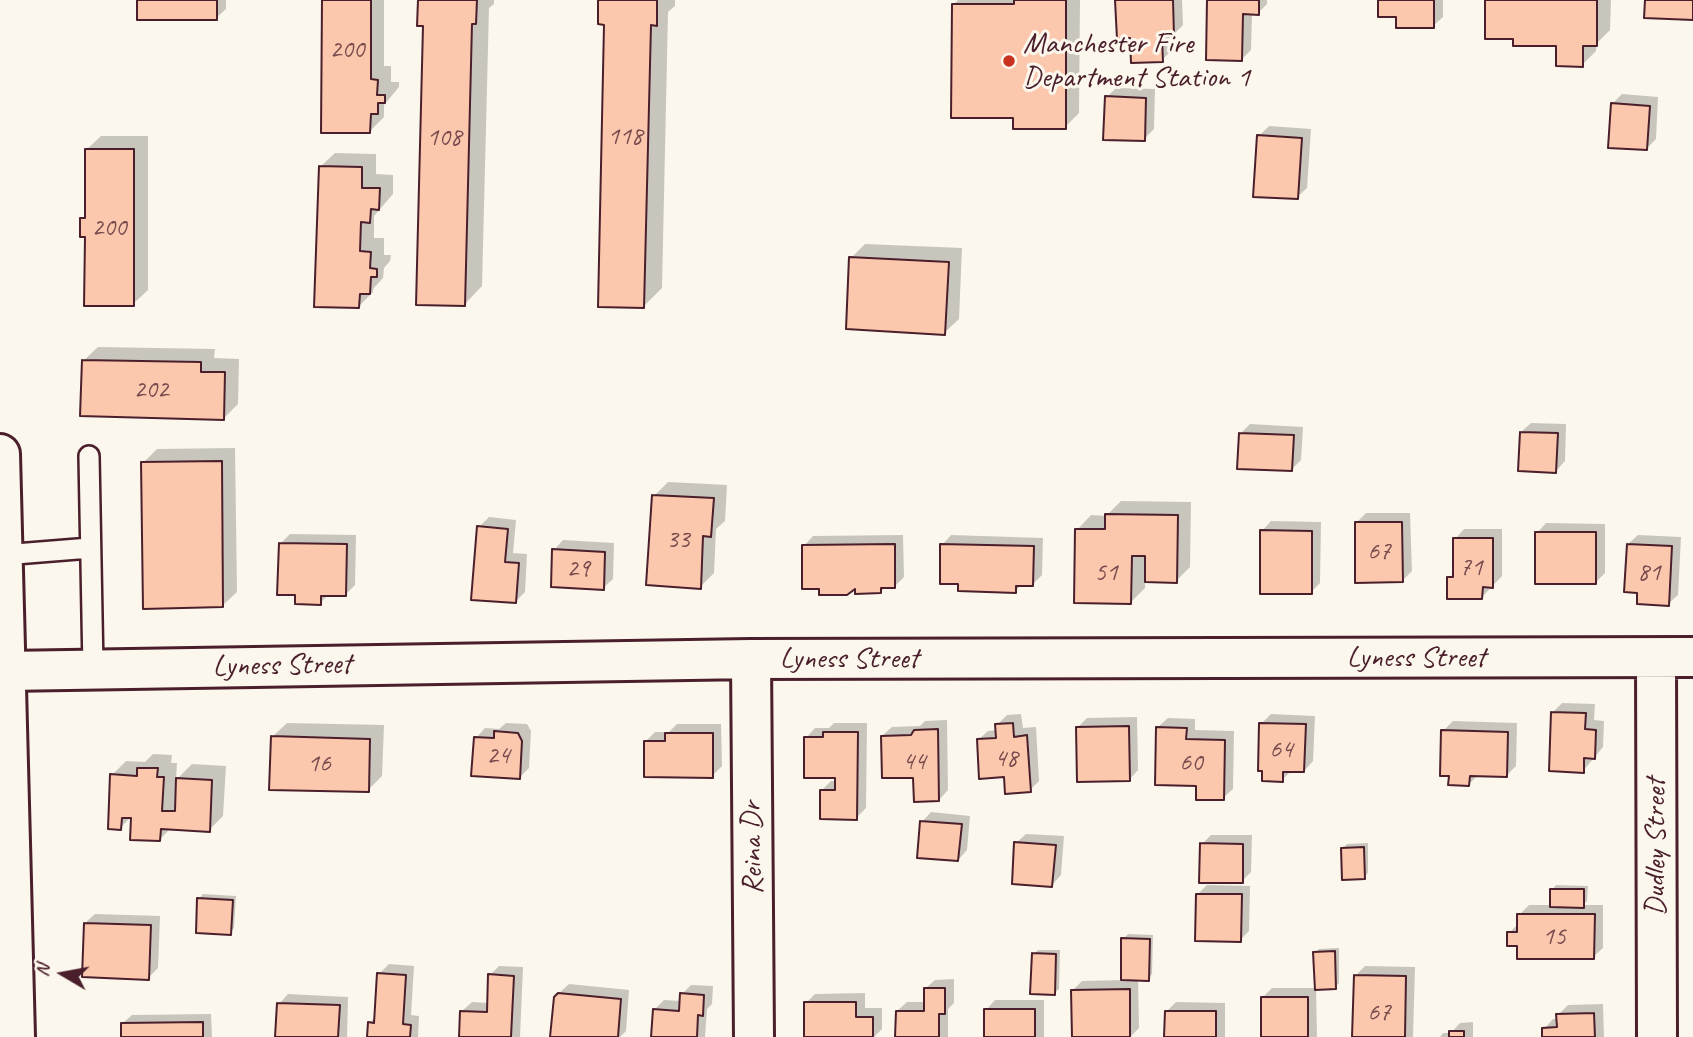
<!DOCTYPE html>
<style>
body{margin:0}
#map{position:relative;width:1693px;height:1037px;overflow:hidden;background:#fbf7ec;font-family:Caveat,sans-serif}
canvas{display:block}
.north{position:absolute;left:28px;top:939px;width:70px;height:70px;-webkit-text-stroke:5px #fbf7ec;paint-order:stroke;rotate:280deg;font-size:19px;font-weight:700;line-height:28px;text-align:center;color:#4a1f2b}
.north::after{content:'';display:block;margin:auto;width:24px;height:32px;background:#4a1f2b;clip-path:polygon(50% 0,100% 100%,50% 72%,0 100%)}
</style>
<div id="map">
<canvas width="1693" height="1037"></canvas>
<div class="north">N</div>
</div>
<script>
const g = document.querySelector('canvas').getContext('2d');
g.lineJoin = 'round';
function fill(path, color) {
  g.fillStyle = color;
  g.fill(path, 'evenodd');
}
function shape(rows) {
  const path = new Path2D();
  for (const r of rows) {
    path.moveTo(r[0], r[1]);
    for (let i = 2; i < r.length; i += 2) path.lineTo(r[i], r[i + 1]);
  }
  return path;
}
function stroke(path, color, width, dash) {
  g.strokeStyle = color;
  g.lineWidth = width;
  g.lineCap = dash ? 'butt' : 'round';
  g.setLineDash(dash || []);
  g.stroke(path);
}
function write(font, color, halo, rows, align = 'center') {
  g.font = font + ' Caveat,sans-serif';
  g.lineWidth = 6;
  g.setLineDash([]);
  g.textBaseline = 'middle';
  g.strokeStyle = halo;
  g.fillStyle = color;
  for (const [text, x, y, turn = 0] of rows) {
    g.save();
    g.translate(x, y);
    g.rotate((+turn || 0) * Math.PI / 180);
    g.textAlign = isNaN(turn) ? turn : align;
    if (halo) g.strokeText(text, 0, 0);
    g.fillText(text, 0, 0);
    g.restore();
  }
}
const shadow = shape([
 [139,0,226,0,226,9,216,18],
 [324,0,384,0,384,66,391,66,391,82,399,82,399,87,384,105,384,117,370,131],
 [420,0,494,0,494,4,489,8,482,286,464,305,425,24],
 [600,0,675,0,675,6,668,12,662,288,644,306,606,23],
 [958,0,1080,0,1079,113,1065,127,1014,116,953,5],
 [1117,0,1182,0,1183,25,1173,35,1171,35,1172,50,1162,60,1132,37],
 [1209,0,1267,0,1267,4,1258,13,1252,13,1251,50,1242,59],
 [1380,0,1443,0,1443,17,1433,26,1398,16],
 [1487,0,1611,0,1610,30,1596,44,1596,51,1582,65,1558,44,1515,37],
 [1116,88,1155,89,1154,129,1144,139,1107,97],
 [1622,94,1658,97,1656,139,1646,149,1612,104],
 [1269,126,1311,129,1307,188,1297,197,1259,136],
 [101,136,148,136,148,290,133,304,86,235,82,219,87,214,86,150],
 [335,153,376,154,376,174,393,175,393,194,374,216,374,238,384,238,384,255,391,255,390,261,384,268,383,278,373,289,373,292,359,306,320,167],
 [865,244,962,248,959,319,944,333,851,258],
 [98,347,215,349,214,358,239,359,238,404,224,418,83,361],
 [1531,423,1566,424,1565,461,1556,471,1521,432],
 [1250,424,1303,427,1301,460,1292,469,1241,433],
 [235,448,237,592,222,606,143,463,157,449],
 [668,482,727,485,725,521,716,529,714,573,700,587,654,496],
 [1121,501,1191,502,1190,567,1176,581,1145,580,1145,588,1131,602,1077,530,1091,515,1106,516],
 [1366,513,1410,513,1412,571,1402,581,1356,523],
 [489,517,516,520,513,553,527,554,525,592,515,602,479,527],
 [1271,521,1321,522,1320,583,1311,592,1262,531],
 [1546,523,1605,524,1605,573,1595,583,1537,533],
 [1464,529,1502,529,1502,576,1482,597,1449,578,1455,572,1455,539],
 [290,534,356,535,355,585,346,594,329,594,320,603,296,593,280,544],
 [903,535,904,577,895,586,886,586,881,592,856,585,821,587,804,546,813,536],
 [951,535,1043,538,1042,575,1033,584,1023,584,1015,591,959,583,942,545],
 [1638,535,1681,537,1678,595,1668,604,1639,591,1628,544],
 [563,540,614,543,613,579,603,588,554,550],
 [1562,703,1595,704,1594,720,1604,721,1603,747,1583,771,1553,712],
 [1021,714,1023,728,1036,727,1039,781,1030,790,1005,775,978,740,988,731,997,730,997,725,1007,715],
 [1271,714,1315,716,1313,761,1304,771,1292,770,1282,780,1261,724],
 [1137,717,1138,770,1129,780,1078,727,1087,718],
 [1168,718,1195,719,1195,730,1234,731,1233,789,1223,798,1158,727],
 [947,720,948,790,939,800,915,776,882,736,892,727,920,726,925,721],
 [1453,721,1517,723,1516,766,1506,776,1478,775,1469,784,1443,731],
 [287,723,384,725,382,776,368,790,272,737],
 [506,723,527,724,531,731,529,768,519,778,476,738,485,728,499,729],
 [834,723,867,723,866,808,856,818,822,790,831,781,837,781,837,776,806,738,815,728,829,728],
 [677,724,721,724,722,766,712,776,646,741,655,732,669,732],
 [153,754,172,755,171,763,177,763,176,780,192,764,226,766,223,816,209,830,171,828,160,839,133,815,120,828,112,775,126,761,145,762],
 [931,812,970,816,967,850,958,860,922,822],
 [1026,834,1064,836,1061,875,1052,885,1016,843],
 [1211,835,1252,835,1251,872,1242,881,1202,844],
 [1368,843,1368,873,1364,877,1343,848,1347,844],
 [1207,885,1250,886,1249,931,1240,940,1198,894],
 [1556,885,1588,886,1587,901,1583,905,1603,905,1603,948,1593,957,1519,945,1509,933,1519,923,1519,915,1529,905,1552,905,1552,890],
 [203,894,236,896,234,928,230,933,199,899],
 [95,914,160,916,158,968,148,978,85,923],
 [1128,934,1153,935,1152,974,1148,979,1138,979,1139,1028,1130,1037,1073,1037,1073,990,1082,981,1123,980,1123,939],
 [1339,948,1339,983,1335,987,1316,988,1317,1037,1263,1037,1262,998,1272,988,1316,988,1315,953,1319,949],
 [1038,950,1060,950,1059,989,1054,993,1034,954],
 [389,964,414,966,411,1015,419,1016,418,1037,369,1037,369,1023,377,1016,379,974],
 [499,966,523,967,520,1037,461,1037,462,1011,472,1002,489,1003,490,975],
 [1365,966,1415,967,1413,1037,1354,1037,1355,976],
 [954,979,954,1003,948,1009,948,1037,897,1037,897,1011,907,1002,925,1002,925,989,935,980],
 [569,984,629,990,626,1031,620,1037,577,1037,555,997],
 [691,985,713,986,712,1004,707,1009,705,1037,653,1037,654,1010,664,1000,681,1001,682,994],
 [865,993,865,1008,882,1008,882,1029,874,1037,806,1037,806,1003,815,994],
 [288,994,348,997,347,1037,277,1037,279,1004],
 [995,1000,1044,1000,1044,1037,985,1037,986,1010],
 [1176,1002,1225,1003,1225,1037,1166,1037,1166,1012],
 [1603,1004,1604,1037,1544,1037,1544,1029,1553,1019,1558,1019,1558,1015,1568,1005],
 [211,1014,212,1037,123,1037,122,1024,132,1015],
 [1473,1022,1473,1037,1440,1037,1443,1033,1451,1033,1460,1023]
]);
const building = shape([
 [137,0,217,0,217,20,137,20,137,0],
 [322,0,371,0,371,79,378,80,377,95,385,95,385,103,378,103,378,114,371,114,370,133,321,133,322,0],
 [418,0,477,0,476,24,472,24,465,306,416,305,423,26,417,26,418,0],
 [598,0,657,0,657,26,651,25,644,308,598,307,604,25,598,24,598,0],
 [1014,0,1066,0,1066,129,1013,129,1013,118,951,118,952,4,1014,4,1014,0],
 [1115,0,1173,0,1174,36,1162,37,1163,62,1131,63,1130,38,1117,39,1115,0],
 [1207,0,1259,0,1259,15,1243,14,1242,61,1206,60,1207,0],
 [1378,0,1434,0,1434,28,1396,28,1396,17,1378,17,1378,0],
 [1485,0,1597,0,1597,46,1583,46,1583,67,1556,66,1556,46,1513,46,1513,39,1485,39,1485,0],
 [1645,0,1693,0,1693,20,1644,18,1645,0],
 [1105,96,1146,98,1145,141,1103,140,1105,96],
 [1611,103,1650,106,1647,150,1608,148,1611,103],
 [1257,135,1302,138,1298,199,1253,197,1257,135],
 [85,149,134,149,134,306,84,306,85,237,80,237,80,218,85,218,85,149],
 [319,166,362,167,362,188,380,188,379,210,371,209,370,223,361,222,360,251,371,252,370,268,377,269,377,277,371,277,370,294,360,294,359,308,314,307,319,166],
 [849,257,949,262,945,335,846,329,849,257],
 [82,360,201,362,201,372,225,372,224,420,80,416,82,360],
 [1520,432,1558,433,1556,473,1518,471,1520,432],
 [1239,433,1294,435,1292,471,1237,469,1239,433],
 [222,461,223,607,143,609,141,462,222,461],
 [652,495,714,498,711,537,703,536,701,589,646,585,652,495],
 [1105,514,1178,515,1177,583,1145,582,1145,556,1132,556,1131,604,1074,603,1075,529,1105,529,1105,514],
 [1355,522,1402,522,1403,582,1355,583,1355,522],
 [477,526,508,529,505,562,519,563,516,603,471,600,477,526],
 [1260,530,1312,531,1312,594,1260,594,1260,530],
 [1535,532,1596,532,1596,584,1535,584,1535,532],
 [1453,538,1493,538,1493,588,1483,587,1482,599,1447,599,1447,577,1453,577,1453,538],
 [279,543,347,544,346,596,321,596,321,605,295,604,295,595,277,595,279,543],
 [895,544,895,588,881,588,881,593,855,594,855,589,847,595,819,595,819,589,802,589,802,545,895,544],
 [940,544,1034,546,1033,586,1016,586,1016,593,958,591,958,584,940,584,940,544],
 [1627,544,1672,546,1669,606,1637,604,1637,593,1624,592,1627,544],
 [552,549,605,552,604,590,551,587,552,549],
 [1551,712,1586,713,1585,729,1596,730,1595,759,1584,758,1584,773,1549,771,1551,712],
 [1013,723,1014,737,1027,735,1031,792,1005,794,1004,777,979,779,977,739,996,738,995,724,1013,723],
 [1259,723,1306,724,1304,772,1283,772,1283,782,1262,781,1262,771,1258,771,1259,723],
 [1129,726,1130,781,1077,782,1076,727,1129,726],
 [1156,727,1187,728,1186,739,1225,740,1224,800,1196,800,1196,786,1155,785,1156,727],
 [938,729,939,801,914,802,913,778,882,778,881,736,911,735,914,730,938,729],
 [1441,730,1508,732,1507,777,1470,776,1469,786,1448,785,1449,776,1440,776,1441,730],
 [494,731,518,733,522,741,520,779,471,776,474,737,494,738,494,731],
 [823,732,858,732,857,820,820,819,820,790,835,790,835,778,804,778,804,737,823,737,823,732],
 [665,733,713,733,713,778,644,777,644,741,665,741,665,733],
 [271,736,370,739,369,792,269,790,271,736],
 [137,768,158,768,157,777,164,777,162,811,175,811,176,778,212,780,210,832,161,829,160,841,130,840,131,818,122,818,121,830,108,829,110,774,137,776,137,768],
 [920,821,962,824,958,861,917,858,920,821],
 [1014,842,1056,845,1052,887,1012,884,1014,842],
 [1200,843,1243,844,1243,883,1199,883,1200,843],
 [1364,847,1365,879,1342,880,1341,848,1364,847],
 [1550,889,1584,889,1584,908,1550,907,1550,889],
 [1196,894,1242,894,1241,942,1195,941,1196,894],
 [197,898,233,900,231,935,196,933,197,898],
 [1517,914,1595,914,1594,959,1517,959,1517,946,1507,946,1507,932,1517,932,1517,914],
 [84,923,151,925,149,980,82,977,84,923],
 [1121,938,1150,939,1149,981,1121,980,1121,938],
 [1335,951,1336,989,1315,990,1313,952,1335,951],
 [1032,953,1056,954,1055,995,1030,994,1032,953],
 [377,973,406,975,403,1024,411,1025,410,1037,367,1037,368,1022,374,1023,377,973],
 [488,974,514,976,511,1037,459,1037,460,1011,487,1012,488,974],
 [1354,975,1406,976,1405,1037,1352,1037,1354,975],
 [924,988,945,988,945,1014,939,1014,939,1037,895,1037,896,1011,924,1011,924,988],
 [1130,989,1130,1037,1072,1037,1071,990,1130,989],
 [558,993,621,999,618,1037,550,1037,554,997,558,993],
 [680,993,704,995,703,1016,698,1015,697,1037,651,1037,653,1009,679,1011,680,993],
 [1261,997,1308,997,1308,1037,1261,1037,1261,997],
 [804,1002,856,1002,856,1017,873,1017,873,1037,804,1037,804,1002],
 [277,1003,340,1005,338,1037,275,1037,277,1003],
 [984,1009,1035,1009,1035,1037,984,1037,984,1009],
 [1165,1011,1216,1011,1216,1037,1164,1037,1165,1011],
 [1594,1013,1595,1037,1542,1037,1542,1028,1557,1027,1556,1014,1594,1013],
 [203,1022,203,1037,121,1037,121,1023,203,1022],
 [1449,1031,1464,1031,1464,1037,1449,1037,1449,1031]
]);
const lane = shape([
 [89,456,93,669],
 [3,555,90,548]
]);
const street = shape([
 [1656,658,1657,1037],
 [751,659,754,1037],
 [6,671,751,659,1693,657]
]);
const secondary = shape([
 [0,454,15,1037]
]);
const markers = [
 [1009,61,7,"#c8321e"]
];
const numberNames = [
 ["200",347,50],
 ["118",625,137],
 ["108",444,138],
 ["200",109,228],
 ["202",151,390],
 ["33",678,540],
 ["67",1379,552],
 ["71",1471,568],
 ["29",578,569],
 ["51",1106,573],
 ["81",1649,573],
 ["64",1281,750],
 ["24",498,756],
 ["48",1006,759],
 ["44",914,762],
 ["60",1191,763],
 ["16",319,764],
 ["15",1554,937],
 ["67",1379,1013]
];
const poiNames = [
 ["Manchester Fire",1023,44],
 ["Department Station 1",1023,78]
];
const streetNames = [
 ["Lyness Street",1416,658],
 ["Lyness Street",849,659],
 ["Lyness Street",282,666,-1],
 ["Dudley Street",1656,847,-90],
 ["Reina Dr",753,848,-91]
];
fill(shadow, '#0003');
fill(building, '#fbc7ad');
stroke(building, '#4a1f2b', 2);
stroke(lane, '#4a1f2b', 24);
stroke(street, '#4a1f2b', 44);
stroke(secondary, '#4a1f2b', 44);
stroke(lane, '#fbf7ec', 19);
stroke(street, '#fbf7ec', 38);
stroke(secondary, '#fbf7ec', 38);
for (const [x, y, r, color] of markers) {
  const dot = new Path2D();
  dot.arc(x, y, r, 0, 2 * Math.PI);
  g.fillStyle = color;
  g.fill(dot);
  stroke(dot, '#fbf7ec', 2.5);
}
write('26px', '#76494c', null, numberNames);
write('30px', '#4a1f2b', '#fbf7ec', poiNames, 'left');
write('30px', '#4a1f2b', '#fbf7ec', streetNames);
</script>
